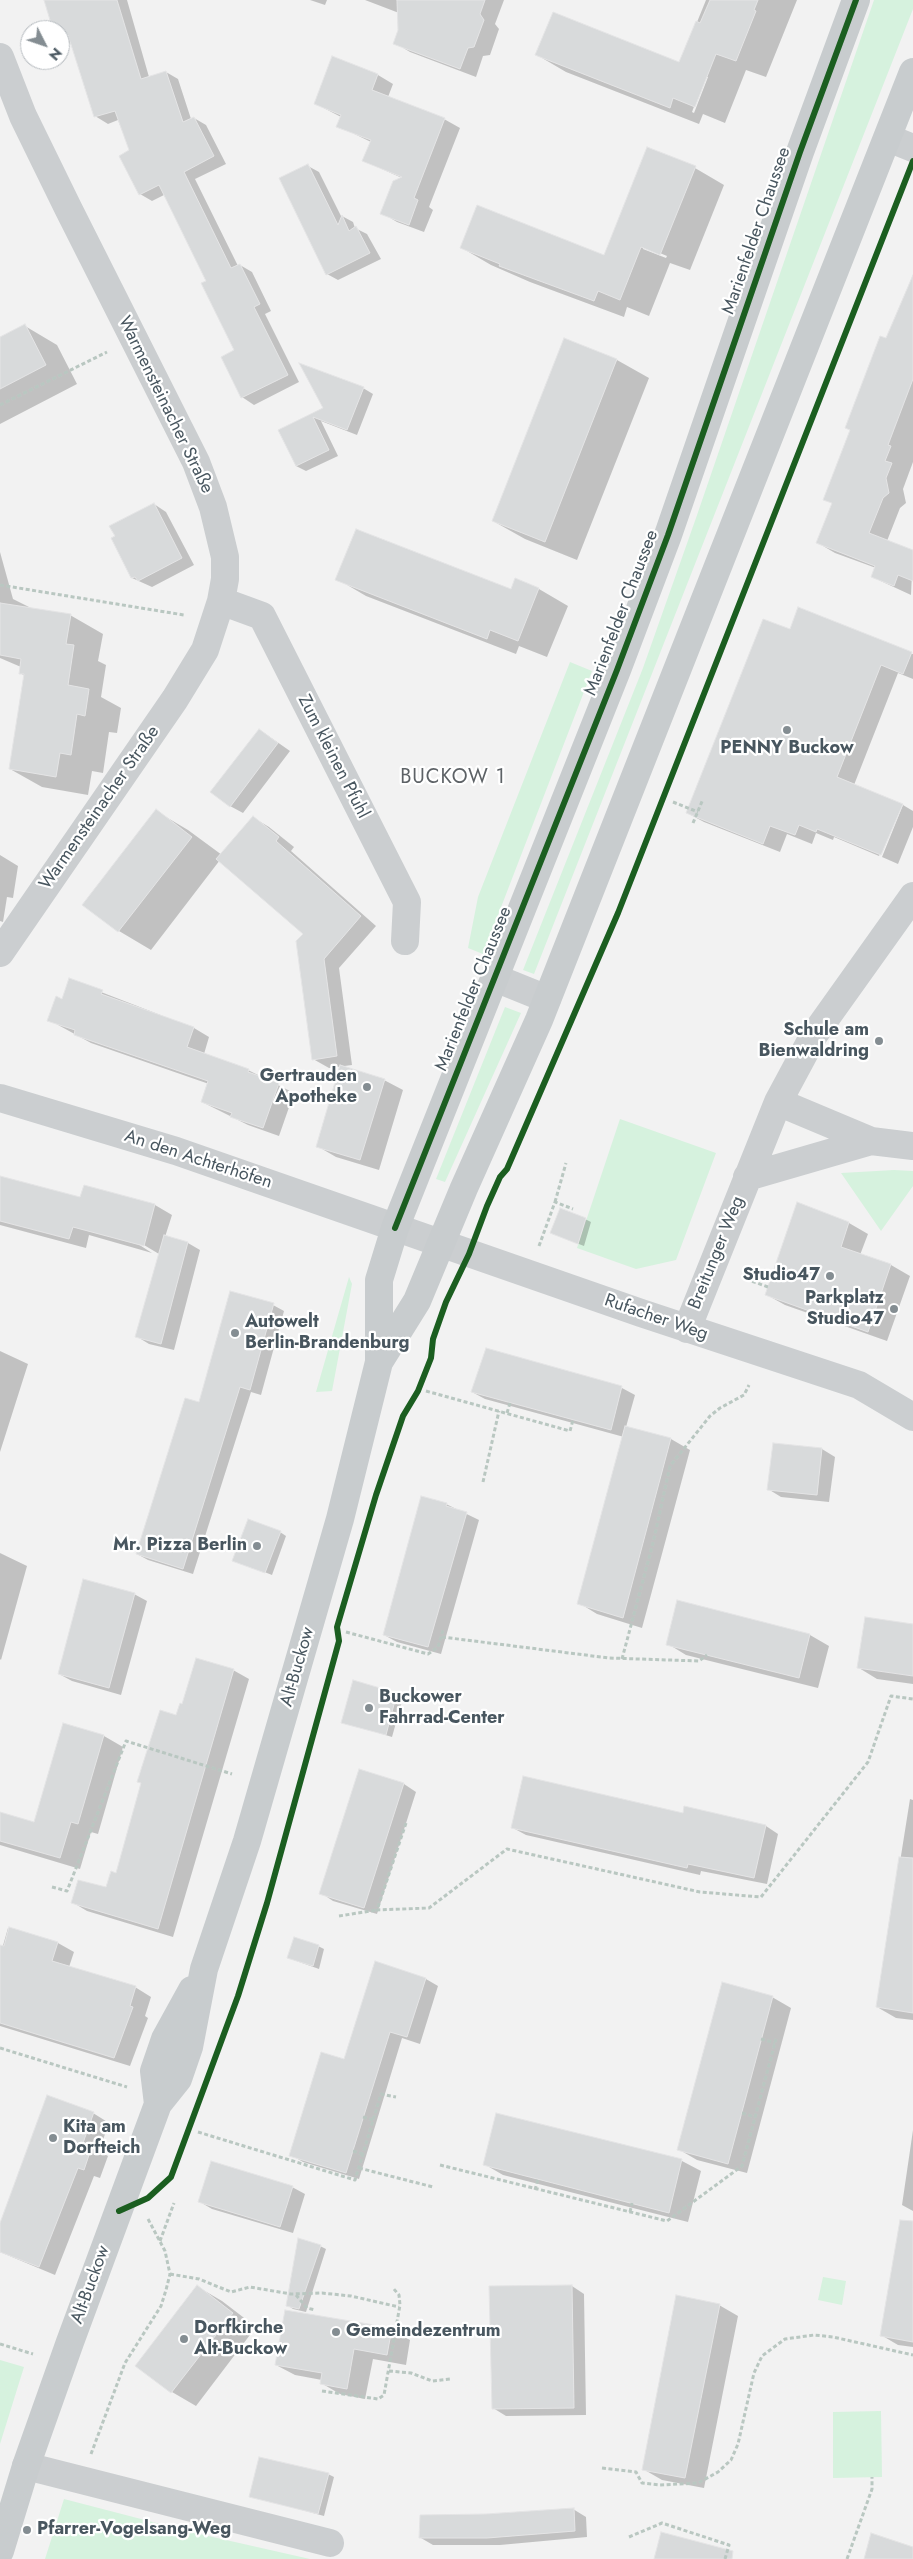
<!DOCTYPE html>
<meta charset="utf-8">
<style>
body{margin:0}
#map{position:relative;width:913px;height:2559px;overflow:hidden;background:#f2f2f2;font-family:Jost,sans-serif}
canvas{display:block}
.north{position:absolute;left:20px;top:20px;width:50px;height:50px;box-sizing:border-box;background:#fff;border:1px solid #b6bbbf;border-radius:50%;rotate:131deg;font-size:14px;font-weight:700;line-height:20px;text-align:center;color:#48565f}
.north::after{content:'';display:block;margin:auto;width:18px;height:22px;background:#848d92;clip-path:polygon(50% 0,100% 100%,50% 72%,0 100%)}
</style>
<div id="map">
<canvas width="913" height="2559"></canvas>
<div class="north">N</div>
</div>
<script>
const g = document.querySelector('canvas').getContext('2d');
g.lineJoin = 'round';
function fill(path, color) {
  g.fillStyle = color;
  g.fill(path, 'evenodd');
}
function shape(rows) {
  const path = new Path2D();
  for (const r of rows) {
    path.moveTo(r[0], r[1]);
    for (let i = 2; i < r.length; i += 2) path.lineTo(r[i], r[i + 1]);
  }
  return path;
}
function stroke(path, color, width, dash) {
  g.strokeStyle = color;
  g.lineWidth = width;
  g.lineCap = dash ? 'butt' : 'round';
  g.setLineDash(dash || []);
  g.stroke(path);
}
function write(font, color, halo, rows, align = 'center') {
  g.font = font + ' Jost,sans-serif';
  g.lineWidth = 4.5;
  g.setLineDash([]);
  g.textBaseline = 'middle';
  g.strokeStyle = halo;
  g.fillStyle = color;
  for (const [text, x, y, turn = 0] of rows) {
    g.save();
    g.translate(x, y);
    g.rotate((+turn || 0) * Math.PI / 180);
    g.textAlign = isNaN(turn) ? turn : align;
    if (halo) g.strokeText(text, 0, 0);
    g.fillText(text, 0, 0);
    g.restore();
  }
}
const green = shape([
 [874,0,913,0,913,9,534,974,523,970,643,668,696,518],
 [570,662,592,671,483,954,468,948,478,897],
 [505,1007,521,1013,445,1182,436,1179],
 [620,1119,716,1153,676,1260,636,1269,577,1248],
 [894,1170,913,1171,913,1186,881,1231,841,1173],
 [349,1277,352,1284,332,1391,316,1392],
 [823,2277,846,2281,842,2305,818,2300],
 [0,2360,24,2367,0,2444],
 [881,2411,882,2477,833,2478,833,2412],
 [64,2499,195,2533,310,2559,45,2559]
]);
const shadow = shape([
 [46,0,127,0,149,77,166,72,178,79,191,119,194,118,206,125,226,164,195,179,238,266,240,265,252,272,271,311,265,314,299,382,254,405,242,397,235,351,208,281,166,194,152,201,140,194,130,151,118,120,108,124,95,116,72,43,68,44,60,40,60,30,54,30],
 [310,0,327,0,325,5],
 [365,0,504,0,495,24,499,29,490,55,483,56,476,77,410,52,395,43,400,30,399,13],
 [706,0,797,0,766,77,746,70,725,123,703,114,699,124,566,72,537,55,680,64],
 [705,77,708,77,694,113,692,112],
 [333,58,378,75,393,84,388,97,444,119,460,128,429,207,433,210,424,232,397,222,382,213,402,178,364,161,371,142,338,126,341,117,316,104],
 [308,166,319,172,342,218,342,216,353,222,355,228,367,234,381,259,338,280,327,274],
 [695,168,724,185,690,270,670,263,649,316,627,307,624,317,530,282,491,265,462,248,605,257],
 [643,246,667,256,666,258,643,249],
 [913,290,913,462,903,489,906,503,900,508,887,541,913,551,911,595,872,577,876,568,835,553,818,543,833,504,824,499,887,340],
 [25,326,57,345,77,384,0,424,0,339],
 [617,360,649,378,577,560,525,539,493,521],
 [363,388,373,394,357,435,321,421,338,456,306,471,296,466,279,430],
 [154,504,166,512,194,565,152,587,132,578,117,537],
 [0,552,13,599,35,610,70,615,103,634,98,661,106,665,101,697,121,708,117,733,109,732,103,773,92,771,88,795,42,787,10,769,25,676,20,673,21,667,0,658],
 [337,579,511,591,516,580,539,589,568,606,547,657,519,646,516,654,366,596],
 [791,630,913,654,913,679,898,673,854,785,901,805,879,856,834,837,833,840,816,833,812,844,787,834,780,852,704,822,687,813],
 [260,730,290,751,243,813,230,806],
 [903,805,913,811,913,827,898,864,882,857],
 [156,811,188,830,222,855,254,818,269,827,294,847,291,851,376,926,339,968,352,1065,329,1068,313,1059,305,934,220,860,151,950,119,931],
 [0,855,18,866,13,898,7,897,3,922,0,921],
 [70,980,194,1028,209,1037,204,1054,248,1070,294,1093,279,1136,248,1125,202,1102,209,1084,91,1043,49,1020,63,1000],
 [384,1080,403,1090,379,1170,336,1157,317,1146],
 [0,1177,81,1199,85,1186,155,1205,172,1215,165,1237,188,1243,200,1250,174,1350,149,1344,136,1336,159,1254,139,1242,138,1244,152,1253,89,1235,86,1248,0,1225],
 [797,1204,849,1223,868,1234,860,1255,891,1265,910,1276,887,1341,785,1305,767,1295],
 [585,1219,591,1222,584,1246,558,1236],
 [273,1305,284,1311,261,1395,251,1392,193,1574,148,1560,137,1554,199,1404],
 [487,1349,622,1388,635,1395,626,1427,671,1439,690,1450,642,1628,597,1614,579,1603,624,1437,485,1399,472,1392],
 [0,1351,28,1364,0,1452],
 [822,1449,835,1457,829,1502,781,1497,768,1489],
 [446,1504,479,1520,441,1654,397,1642,384,1635],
 [280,1532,286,1536,272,1575,234,1560],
 [0,1553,27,1566,1,1660,0,1659],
 [134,1594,147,1601,121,1695,72,1681,59,1674],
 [678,1602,810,1635,829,1646,818,1688,686,1655,668,1644],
 [913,1626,913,1684,877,1679,859,1668],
 [233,1670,249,1679,173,1937,87,1911,72,1902,107,1889,117,1874,176,1716,183,1705],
 [354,1682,403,1698,392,1737,343,1722],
 [104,1736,123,1747,98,1834,91,1832,80,1869,0,1845,0,1814,35,1824],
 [360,1771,404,1784,416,1792,377,1914,333,1901,321,1893],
 [910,1799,913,1800,913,2020,896,2018,877,2007],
 [685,1808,766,1826,778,1834,767,1884,701,1871,700,1875,526,1835,513,1828,684,1814],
 [8,1928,58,1943,74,1952,69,1967,135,1987,151,1997,145,2016,148,2018,130,2066,0,2026,0,1956],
 [318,1946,324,1949,319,1969,288,1958],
 [426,1979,438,1986,420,2044,402,2038,359,2179,303,2162,291,2155,345,2060],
 [772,1997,791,2008,747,2173,697,2160,678,2149],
 [93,2113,109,2123,99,2151,108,2156,100,2178,94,2176,55,2275,0,2252,0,2226],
 [497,2114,682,2161,701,2171,688,2222,503,2175,484,2164],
 [913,2130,913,2211,902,2205],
 [292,2187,305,2194,293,2233,212,2209,200,2202],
 [320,2246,326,2249,306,2312,293,2309,287,2305],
 [913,2246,913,2347,898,2345,881,2335],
 [572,2286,584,2294,586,2415,506,2416,493,2408],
 [198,2287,222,2301,256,2327,196,2406,172,2392],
 [719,2305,738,2316,704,2488,662,2480,643,2469],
 [391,2330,410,2340,406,2365,373,2359,365,2399,340,2394,321,2383,322,2380,295,2375,276,2365],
 [328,2474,334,2477,324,2516,250,2496],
 [573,2509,586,2517,587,2537,500,2545,433,2545,421,2538,486,2515]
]);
const building = shape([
 [44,0,117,0,141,79,166,71,183,122,194,117,214,156,184,172,231,268,240,264,260,304,254,307,288,375,241,398,221,357,234,350,201,283,206,281,159,185,139,195,119,156,129,150,115,111,94,117,68,35,60,37,60,30,53,30,44,0],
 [397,0,485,0,480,14,484,20,474,47,468,48,460,69,393,44,398,30,397,0],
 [710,0,758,0,754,10,756,11,736,61,716,54,695,107,673,98,670,108,535,55,553,12,679,62,696,21,700,23,710,0],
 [332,56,378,74,372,90,445,118,414,198,418,200,409,225,380,214,393,181,402,177,362,161,371,140,336,127,341,115,314,104,332,56],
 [647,147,696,166,660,255,641,247,620,300,598,291,594,301,499,266,500,264,460,248,477,205,604,255,647,147],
 [308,164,338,225,342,215,349,231,356,226,370,253,326,275,279,178,308,164],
 [913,275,913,379,888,445,891,446,885,461,892,463,886,478,889,493,883,498,869,533,913,550,913,581,898,575,894,586,871,577,875,566,816,543,832,503,823,500,850,430,845,428,880,336,886,338,913,275],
 [25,324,46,365,0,389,0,337,25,324],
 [564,338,617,359,545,542,492,521,564,338],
 [299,363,364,387,347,430,313,417,329,450,296,466,278,430,323,408,299,363],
 [154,503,182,558,138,581,135,577,131,578,111,538,115,536,109,526,154,503],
 [356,529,511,589,515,578,539,588,518,641,490,630,487,639,335,580,356,529],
 [0,603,71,614,66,644,74,645,68,685,89,689,85,716,77,714,71,755,60,753,56,777,9,769,24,674,19,674,21,659,0,655,0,603],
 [798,607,912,652,903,674,881,665,837,777,903,804,881,855,817,829,816,832,799,825,795,835,770,826,763,844,686,813,763,619,790,629,798,607],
 [259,729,278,743,230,807,210,792,259,729],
 [156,809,192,837,118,932,82,905,156,809],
 [253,816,279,837,276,841,361,916,324,959,337,1056,312,1060,296,941,303,934,216,859,253,816],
 [69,978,103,990,101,994,194,1027,187,1047,249,1069,248,1072,279,1083,263,1128,230,1117,232,1113,201,1102,208,1081,74,1035,75,1030,47,1021,56,996,62,999,69,978],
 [340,1065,385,1079,360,1160,316,1147,340,1065],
 [0,1176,80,1197,84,1185,155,1204,144,1246,73,1227,69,1239,0,1221,0,1176],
 [797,1202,849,1222,841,1247,891,1264,868,1332,765,1295,797,1202],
 [560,1208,586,1218,578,1244,550,1233,560,1208],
 [164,1235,188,1242,161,1344,135,1337,164,1235],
 [230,1291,274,1303,250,1390,240,1387,183,1569,136,1554,185,1398,199,1402,230,1291],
 [486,1348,622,1386,611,1430,471,1392,486,1348],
 [625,1426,671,1438,623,1618,577,1604,625,1426],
 [773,1443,822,1448,817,1495,767,1490,773,1443],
 [421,1496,447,1503,446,1506,467,1512,428,1647,383,1635,421,1496],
 [248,1519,281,1531,265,1573,232,1561,248,1519],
 [83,1579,135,1593,109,1688,58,1674,83,1579],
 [677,1600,810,1634,799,1678,666,1645,677,1600],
 [865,1617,913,1624,913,1676,857,1668,865,1617],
 [196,1658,234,1669,158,1929,71,1903,78,1880,106,1887,111,1871,116,1873,141,1783,137,1782,160,1710,176,1715,180,1703,182,1704,196,1658],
 [353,1680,397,1693,386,1735,341,1723,353,1680],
 [63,1723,104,1735,78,1824,71,1822,60,1858,0,1841,0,1812,34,1822,63,1723],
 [359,1769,404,1783,364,1908,319,1894,359,1769],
 [523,1776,683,1813,684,1806,766,1825,754,1878,688,1864,687,1868,511,1828,523,1776],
 [899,1857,913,1858,913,2013,876,2007,899,1857],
 [9,1927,58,1942,52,1961,136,1986,130,2006,133,2007,114,2058,0,2023,0,1945,4,1946,9,1927],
 [294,1937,319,1945,313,1966,287,1958,294,1937],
 [375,1961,426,1978,407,2037,390,2032,346,2173,289,2156,321,2052,344,2059,375,1961],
 [722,1982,773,1996,728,2164,677,2150,722,1982],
 [47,2095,94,2112,83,2143,92,2146,84,2170,78,2168,39,2267,0,2252,0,2223,47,2095],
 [496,2113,682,2159,669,2213,483,2165,496,2113],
 [211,2161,293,2186,280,2227,198,2202,211,2161],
 [900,2220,913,2221,913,2342,880,2336,900,2220],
 [298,2238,321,2245,299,2309,286,2306,298,2238],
 [197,2285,233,2313,171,2393,135,2366,197,2285],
 [572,2285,574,2408,492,2409,489,2286,572,2285],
 [676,2295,720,2304,685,2478,642,2470,676,2295],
 [285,2310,392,2328,387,2355,354,2349,347,2389,320,2384,322,2373,275,2365,285,2310],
 [259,2457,329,2473,318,2514,249,2497,259,2457],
 [574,2508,575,2531,487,2538,419,2538,420,2515,486,2514,574,2508],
 [661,2532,733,2551,732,2559,654,2559,661,2532],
 [871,2533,913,2547,913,2559,864,2559,871,2533]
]);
const path = shape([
 [0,405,107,352],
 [0,585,184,615],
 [673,802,698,812],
 [693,823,703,799],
 [555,1202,566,1163],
 [539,1246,555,1202,573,1209],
 [746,1279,768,1287],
 [426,1391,570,1431,573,1420],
 [507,1413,510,1403],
 [483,1482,499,1411],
 [346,1632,428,1654,438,1647,443,1630],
 [442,1637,609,1658,699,1661,707,1655],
 [622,1659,653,1543,670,1466,710,1416,720,1408,744,1395,749,1385],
 [406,1823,377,1910,429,1908,507,1849,700,1892,761,1897,868,1762,891,1696,913,1699],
 [52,1887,67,1891,126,1741,232,1774],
 [339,1916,377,1910],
 [761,2039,775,2043],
 [0,2048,127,2087],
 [742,2113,755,2117],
 [363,2117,373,2120],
 [198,2132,355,2180,381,2094,396,2097],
 [353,2151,363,2154],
 [440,2165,667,2221,742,2166,776,2039],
 [359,2168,433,2187],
 [535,2190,538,2179],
 [630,2212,632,2203],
 [160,2241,174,2203],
 [170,2274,199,2279,231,2292,250,2287,291,2294,322,2293,351,2296,399,2307],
 [296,2295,307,2308,315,2310],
 [0,2344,33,2354],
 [389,2371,411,2373,432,2381,450,2379],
 [322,2391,378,2399,384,2395,400,2305,399,2295,393,2288],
 [91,2454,125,2363,161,2306,166,2290,170,2274,165,2251,148,2219],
 [602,2468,636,2472,642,2483,660,2485,698,2483,718,2472,731,2460,738,2444,754,2373,762,2356,785,2339,814,2335,833,2337,913,2355],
 [629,2537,662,2523,729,2545,725,2559],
 [847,2559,872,2489,872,2477]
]);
const minor = shape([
 [0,57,23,116,68,208,196,462,213,507,225,557,225,579,221,601,205,650,175,699,0,953],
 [888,138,913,148],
 [221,601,262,616,407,902,405,941],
 [495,978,547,999],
 [0,1098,176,1151,641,1313,859,1385,913,1417],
 [778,1102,871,1141,913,1146],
 [747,1177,871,1141],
 [687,1329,778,1102,814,1035,913,896],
 [26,2466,330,2543]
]);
const major = shape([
 [379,1362,417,1301,464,1188,539,1020,913,72],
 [158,2104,154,2071,165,2039,192,1990],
 [0,2551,26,2466,70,2342,158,2104,178,2079,189,2047,204,1969,247,1841,340,1519,379,1362,379,1280,395,1228,617,670,668,535,800,152,856,0]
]);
const cycleway = shape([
 [395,1228,617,670,668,535,800,152,856,0],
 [119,2211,148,2198,171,2177,238,1996,267,1903,339,1641,337,1627,376,1495,403,1416,418,1391,431,1358,433,1339,446,1302,469,1254,487,1206,500,1177,507,1169,618,913,913,161]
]);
const markers = [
 [787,730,5,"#848d92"],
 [879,1041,5,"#848d92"],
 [367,1087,5,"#848d92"],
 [830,1276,5,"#848d92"],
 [894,1309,5,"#848d92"],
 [235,1333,5,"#848d92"],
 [257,1546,5,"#848d92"],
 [369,1708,5,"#848d92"],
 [53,2138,5,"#848d92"],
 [336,2332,5,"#848d92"],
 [184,2339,5,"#848d92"],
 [27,2530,5,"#848d92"]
];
const streetNames = [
 ["Marienfelder Chaussee",757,231,-71],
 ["Warmensteinacher Straße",165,405,64],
 ["Marienfelder Chaussee",622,613,-69],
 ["Zum kleinen Pfuhl",333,757,63],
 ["Warmensteinacher Straße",100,808,-55],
 ["Marienfelder Chaussee",474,989,-68],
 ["An den Achterhöfen",198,1160,18],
 ["Breitunger Weg",717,1253,-68],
 ["Rufacher Weg",656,1318,19],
 ["Alt-Buckow",298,1667,-74],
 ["Alt-Buckow",91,2285,-70]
];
const poiNames = [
 ["PENNY Buckow",787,749,"center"],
 ["Schule am",869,1031,"right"],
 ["Bienwaldring",869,1052,"right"],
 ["Gertrauden",357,1077,"right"],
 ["Apotheke",357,1098,"right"],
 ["Studio47",820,1276,"right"],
 ["Parkplatz",884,1299,"right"],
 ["Studio47",884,1320,"right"],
 ["Autowelt",245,1323],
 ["Berlin-Brandenburg",245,1344],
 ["Mr. Pizza Berlin",247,1546,"right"],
 ["Buckower",379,1698],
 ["Fahrrad-Center",379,1719],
 ["Kita am",63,2128],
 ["Dorfteich",63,2149],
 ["Dorfkirche",194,2329],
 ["Alt-Buckow",194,2350],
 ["Gemeindezentrum",346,2332],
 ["Pfarrer-Vogelsang-Weg",37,2530]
];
const quarterNames = [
 ["BUCKOW 1",453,778]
];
fill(green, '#d6f2de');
fill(shadow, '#0003');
fill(building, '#d8dadb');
stroke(building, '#e4e4e5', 1);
stroke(path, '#b9c7c1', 3, [4, 2.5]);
stroke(minor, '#cbced0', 28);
stroke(major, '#c8ccce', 28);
stroke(cycleway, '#1b5e20', 6);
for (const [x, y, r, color] of markers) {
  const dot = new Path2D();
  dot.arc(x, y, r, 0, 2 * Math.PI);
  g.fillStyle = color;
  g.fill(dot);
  stroke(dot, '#fff', 2);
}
write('18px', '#48565f', '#fff', streetNames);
write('bold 18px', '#48565f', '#fff', poiNames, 'left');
g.letterSpacing = '1px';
write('20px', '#5d6266', '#fff', quarterNames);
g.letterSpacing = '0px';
</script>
